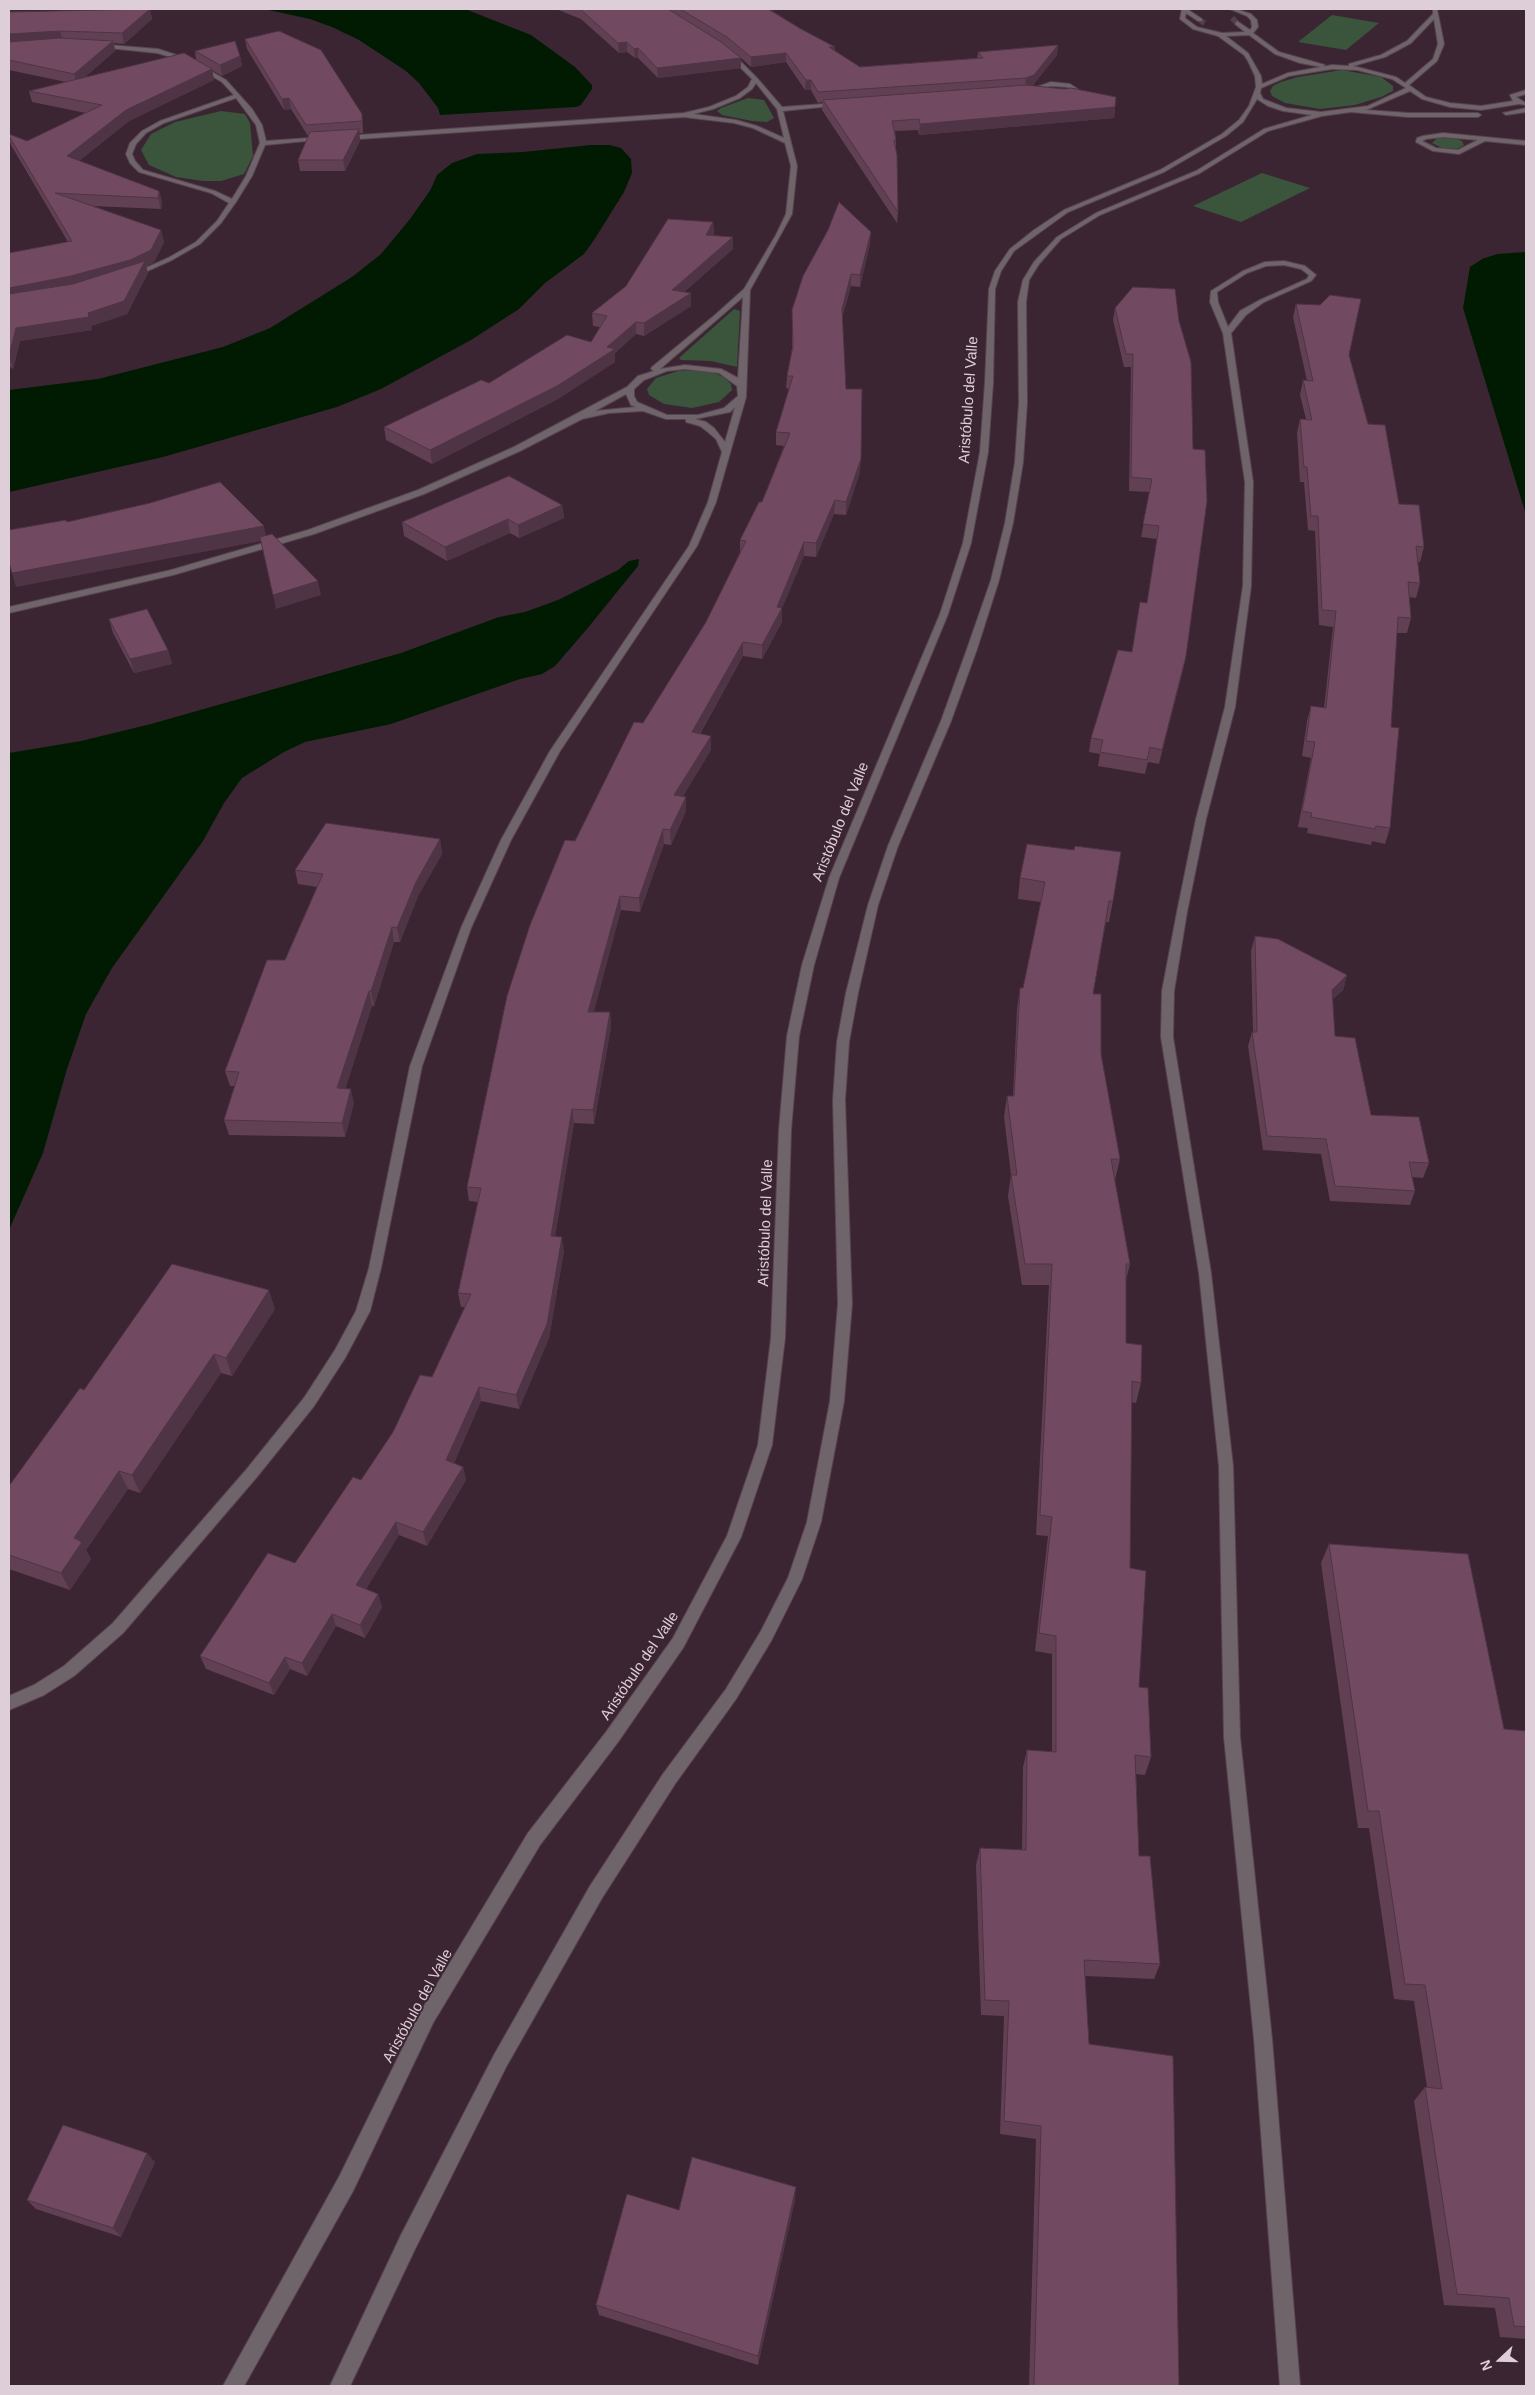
<!DOCTYPE html>
<meta charset="utf-8">
<style>
body{margin:0}
#map{position:relative;width:1535px;height:2395px;overflow:hidden;background:#3b2532;font-family:Arial,sans-serif}
canvas{display:block}
.frame{position:absolute;inset:0;border:10px solid #ddced7;pointer-events:none}
.north{position:absolute;left:1475px;top:2335px;width:50px;height:50px;-webkit-text-stroke:4px #3b2532;paint-order:stroke;rotate:249deg;font-size:14px;font-weight:700;line-height:20px;text-align:center;color:#ddced7}
.north::after{content:'';display:block;margin:auto;width:18px;height:22px;background:#ddced7;clip-path:polygon(50% 0,100% 100%,50% 72%,0 100%)}
</style>
<div id="map">
<canvas width="1535" height="2395"></canvas>
<div class="frame"></div>
<div class="north">N</div>
</div>
<script>
const g = document.querySelector('canvas').getContext('2d');
g.lineJoin = 'round';
function fill(path, color) {
  g.fillStyle = color;
  g.fill(path, 'evenodd');
}
function shape(rows) {
  const path = new Path2D();
  for (const r of rows) {
    path.moveTo(r[0], r[1]);
    for (let i = 2; i < r.length; i += 2) path.lineTo(r[i], r[i + 1]);
  }
  return path;
}
function stroke(path, color, width, dash) {
  g.strokeStyle = color;
  g.lineWidth = width;
  g.lineCap = dash ? 'butt' : 'round';
  g.setLineDash(dash || []);
  g.stroke(path);
}
function write(font, color, halo, rows, align = 'center') {
  g.font = font + ' Arial,sans-serif';
  g.lineWidth = 4;
  g.setLineDash([]);
  g.textBaseline = 'middle';
  g.strokeStyle = halo;
  g.fillStyle = color;
  for (const [text, x, y, turn = 0] of rows) {
    g.save();
    g.translate(x, y);
    g.rotate((+turn || 0) * Math.PI / 180);
    g.textAlign = isNaN(turn) ? turn : align;
    if (halo) g.strokeText(text, 0, 0);
    g.fillText(text, 0, 0);
    g.restore();
  }
}
const green = shape([
 [1332,15,1379,23,1346,50,1298,42],
 [1342,70,1381,77,1393,86,1393,91,1381,97,1355,105,1320,109,1285,103,1272,96,1270,91,1273,86,1281,82,1298,77],
 [748,98,764,100,774,118,767,122,752,121,722,115,717,111,721,108],
 [221,111,245,114,250,123,253,156,244,174,221,181,203,181,176,177,149,165,141,150,151,134,175,122],
 [1437,138,1454,138,1462,141,1464,145,1457,149,1442,148,1432,143],
 [1262,173,1310,188,1241,222,1193,206],
 [734,309,740,311,737,367,711,361,681,360,679,358],
 [690,370,715,373,725,378,731,384,732,390,719,402,692,408,664,404,649,395,647,389,656,378,678,371]
]);
const water = shape([
 [264,9,465,9,531,35,575,67,592,85,592,89,581,105,576,107,440,115,438,108,419,83,406,71,359,40,332,27,310,19],
 [591,145,610,145,621,148,631,159,632,173,624,192,594,240,584,254,545,283,519,309,471,340,381,389,337,407,163,457,9,492,9,390,98,379,223,347,270,328,352,277,381,254,410,219,431,189,437,175,452,163,477,154,523,152],
 [1526,252,1526,515,1463,308,1470,267,1482,259,1497,254],
 [639,559,638,566,587,629,555,666,542,674,520,679,391,724,305,742,284,752,242,778,224,803,203,841,112,968,86,1014,67,1069,43,1153,9,1230,9,753,81,741,151,724,401,653,499,617,525,612,558,600,618,570,629,561]
]);
const minorTunnel = shape([
 [1232,18,1237,23],
 [1200,20,1207,25]
]);
const minor = shape([
 [1182,9,1187,9,1202,19,1202,21,1198,21,1186,13,1185,18,1197,27,1222,33,1245,32,1235,24,1237,21,1250,30,1252,27,1251,20,1247,16,1230,9,1236,9,1251,14,1257,20,1258,27,1253,33,1279,52,1325,65,1322,67,1300,63,1275,54,1249,35,1226,36,1248,53,1261,76,1262,84,1288,73,1332,65,1349,66,1349,64,1381,55,1407,41,1433,14,1433,9,1437,9,1444,44,1437,61,1409,85,1426,97,1450,103,1481,106,1513,101,1510,95,1526,90,1526,94,1516,97,1526,103,1526,105,1519,104,1481,110,1450,107,1422,99,1410,91,1366,110,1408,113,1478,113,1481,115,1478,117,1408,117,1351,112,1322,116,1268,131,1200,173,1100,215,1061,239,1039,264,1029,280,1026,302,1027,403,1023,462,1013,523,999,580,977,649,951,721,898,846,878,905,858,993,849,1042,845,1100,852,1304,844,1401,821,1522,802,1579,771,1641,736,1699,675,1784,602,1898,506,2067,415,2249,350,2386,330,2386,401,2235,494,2055,590,1886,663,1774,726,1689,761,1631,788,1578,807,1522,830,1401,838,1304,833,1100,837,1042,846,993,868,905,888,846,941,721,967,649,991,580,1005,523,1015,462,1019,403,1018,302,1023,280,1034,262,1057,237,1096,213,1196,171,1264,129,1312,115,1283,111,1268,106,1257,99,1243,122,1226,136,1164,172,1068,212,1014,251,1001,271,995,289,993,383,988,452,971,543,948,614,839,878,814,965,799,1036,791,1130,785,1338,772,1445,741,1537,683,1648,618,1742,540,1845,433,2023,353,2191,244,2386,223,2386,339,2177,421,2011,528,1833,606,1732,673,1638,727,1536,758,1445,771,1338,779,1130,787,1036,802,965,829,878,940,614,963,543,980,452,985,383,989,289,995,271,1010,249,1034,230,1064,210,1160,170,1222,134,1239,120,1249,106,1256,87,1255,76,1248,61,1244,55,1218,36,1193,29,1180,19,1182,9],
 [1434,19,1438,44,1433,59,1405,83,1396,77,1353,66,1385,57,1411,43,1434,19],
 [1332,69,1357,70,1392,79,1406,88,1368,106,1321,112,1286,108,1263,99,1260,93,1261,88,1289,76,1332,69],
 [97,44,158,49,192,60,226,80,252,109,262,125,266,141,324,137,327,139,265,145,252,176,236,202,221,223,200,244,172,260,134,277,130,277,130,275,168,258,196,242,217,221,229,203,211,193,139,172,130,163,126,154,130,143,142,131,160,121,234,95,222,82,188,62,157,53,99,47,97,44],
 [236,98,256,125,260,143,246,176,232,199,215,191,143,170,135,161,132,154,136,144,146,133,164,123,236,98],
 [726,51,730,51,757,78,782,107,838,103,841,105,783,111,797,166,792,214,750,290,746,397,716,502,697,546,560,751,511,840,471,928,422,1066,381,1268,370,1311,345,1358,314,1406,256,1478,123,1633,74,1676,44,1695,9,1710,9,1696,34,1685,64,1666,113,1623,246,1470,304,1398,335,1350,356,1311,369,1268,410,1066,461,928,501,840,550,751,689,546,708,502,722,452,716,439,708,432,700,426,686,422,686,419,666,419,643,411,609,413,582,419,520,451,424,494,314,534,173,575,9,613,9,607,171,570,308,530,418,490,514,447,627,387,638,376,654,371,651,369,652,367,715,315,744,289,776,235,786,214,791,166,785,143,753,128,734,123,684,117,344,140,341,138,344,136,684,113,709,107,736,96,748,87,752,79,726,53,726,51],
 [756,83,777,109,784,138,757,126,736,120,693,114,713,109,740,98,752,89,756,83],
 [743,297,738,378,721,369,685,365,660,369,743,297],
 [685,369,719,373,737,386,738,396,724,408,698,415,667,415,637,402,634,396,634,389,644,380,667,371,685,369],
 [626,394,631,405,636,407,595,411,626,394],
 [735,407,725,442,714,428,706,422,695,419,730,412,735,407],
 [1051,82,1070,84,1079,90,1075,95,1063,98,1022,92,1051,82],
 [1051,86,1067,87,1073,90,1063,94,1034,91,1051,86],
 [1526,108,1526,112,1506,115,1503,113,1526,108],
 [1443,133,1526,141,1526,145,1485,141,1459,154,1433,151,1416,142,1417,138,1423,136,1443,133],
 [1443,137,1478,140,1458,150,1436,148,1422,141,1426,139,1443,137],
 [1284,261,1305,266,1316,275,1311,281,1264,302,1246,315,1231,333,1253,482,1251,586,1235,707,1206,819,1187,912,1174,991,1173,1037,1211,1273,1233,1466,1240,1737,1272,2039,1300,2386,1280,2386,1254,2039,1224,1737,1219,1466,1199,1273,1161,1037,1162,991,1177,912,1196,819,1225,707,1243,586,1245,482,1223,333,1210,302,1211,291,1243,271,1265,262,1284,261],
 [1284,265,1301,269,1309,275,1307,279,1260,300,1240,311,1228,327,1218,302,1217,292,1247,273,1266,266,1284,265]
]);
const wall = shape([
 [150,9,152,19,124,44,114,43,115,51,85,77,196,60,195,51,240,56,242,66,222,76,212,70,214,80,129,121,79,161,159,191,162,202,161,209,93,206,161,230,164,242,154,262,146,266,148,273,127,314,91,326,92,330,20,341,13,369,9,366,9,253,68,242,11,145,9,138,9,134,27,141,86,113,32,102,29,91,66,82,9,70,9,12],
 [556,9,771,9,771,10,801,29,835,47,835,52,860,67,977,58,978,52,1058,45,1057,55,1033,85,1032,86,1115,107,1114,118,919,135,918,130,895,131,896,140,896,150,898,212,897,223,822,110,823,102,818,103,811,90,805,90,786,62,751,67,741,58,741,68,658,78,638,58,635,58,627,52,619,53,581,19],
 [245,39,362,114,363,125,363,133,359,133,360,141,345,171,300,171,298,160,309,136,308,136,291,109,284,110,247,49],
 [713,222,714,234,713,236,733,237,733,249,684,292,691,293,691,306,644,336,636,334,615,353,615,362,558,399,432,464,386,440,384,427,591,342,600,327,593,326,592,313],
 [870,244,860,287,851,286,842,318,846,389,860,472,846,515,834,514,816,557,804,556,782,608,782,622,762,659,743,656,700,734,711,750,683,796,686,811,671,845,664,844,640,912,621,910,593,1012,610,1012,611,1027,594,1124,574,1123,555,1236,564,1251,549,1338,519,1409,481,1401,454,1463,463,1467,466,1480,427,1546,399,1535,366,1589,378,1594,382,1607,365,1638,336,1626,307,1676,290,1669,274,1695,206,1669,200,1656,295,1563,361,1480,432,1377,465,1307,461,1307,458,1293,478,1202,469,1201,467,1187,575,841,643,723,706,622,740,554,740,540,762,502,784,446,776,445,776,432,789,389,786,388,787,376,792,348,792,310],
 [1133,287,1186,656,1183,670,1159,764,1148,762,1145,774,1098,766,1100,754,1089,752,1091,738,1132,652,1147,603,1157,539,1141,537,1150,492,1129,491,1131,367,1124,367,1113,320,1115,308],
 [1296,304,1349,355,1368,424,1399,504,1424,547,1420,562,1418,562,1420,583,1416,598,1409,597,1411,618,1407,633,1397,633,1391,727,1390,828,1385,844,1372,841,1371,845,1307,833,1308,828,1298,827,1311,758,1302,756,1307,721,1311,706,1324,708,1333,627,1319,625,1315,531,1308,530,1304,482,1300,482,1297,433,1300,419,1306,419,1300,395,1303,380,1307,381,1293,317],
 [562,505,564,518,519,538,510,533,447,561,404,536,402,522],
 [109,619,168,650,172,664,134,673,113,633],
 [440,839,442,854,418,896,400,942,394,942,374,1006,372,1006,345,1088,354,1103,345,1137,229,1135,224,1120,235,1086,230,1086,225,1071,285,960,317,887,298,884,295,870],
 [1027,844,1113,901,1109,922,1106,922,1093,994,1101,1054,1120,1159,1115,1180,1130,1264,1126,1280,1126,1343,1141,1383,1136,1403,1131,1402,1130,1568,1139,1687,1151,1757,1145,1775,1136,1774,1139,1856,1160,1964,1154,1979,1085,1976,1089,2044,1179,2386,1029,2386,1036,2139,1000,2134,1004,2016,981,2015,976,1865,980,1848,1022,1850,1023,1767,1027,1750,1052,1752,1052,1654,1035,1651,1048,1536,1036,1535,1049,1285,1022,1285,1008,1196,1011,1175,1004,1117,1007,1096,1013,1096,1017,1009,1020,988,1023,988,1041,902,1018,899,1020,878],
 [1255,936,1347,975,1343,990,1333,999,1335,1036,1371,1115,1429,1163,1423,1178,1412,1177,1415,1191,1410,1205,1330,1201,1321,1154,1263,1150,1248,1046,1252,1032,1253,1032,1251,951],
 [275,1309,232,1376,221,1373,140,1493,128,1489,86,1550,91,1559,70,1590,9,1569,9,1486,84,1390],
 [1329,1544,1504,1729,1526,1731,1526,2339,1500,2337,1495,2308,1444,2305,1414,2101,1425,2087,1427,2087,1414,2001,1394,1999,1369,1828,1358,1828,1321,1563],
 [155,2162,121,2237,36,2209,27,2200],
 [795,2200,758,2365,599,2315,596,2305,679,2210]
]);
const shadedWall = shape([
 [150,9,152,19,124,44,122,33],
 [60,31,63,41,9,46,9,34],
 [113,41,115,51,77,84,74,74],
 [627,42,627,52,619,53,618,43],
 [1058,45,1057,55,1033,85,1025,88,1026,78],
 [829,47,835,47,835,56],
 [638,48,638,58,635,58,634,49],
 [786,53,786,62,751,67,751,57],
 [240,56,242,66,222,76,220,65],
 [741,58,741,68,658,78,657,68],
 [212,69,214,80,129,121,70,168,67,156,126,110],
 [806,80,811,80,811,90,805,90],
 [289,98,291,109,284,110,282,99],
 [1115,107,1114,118,919,135,920,124],
 [362,114,363,125,363,133,362,121],
 [359,129,360,141,345,171,343,160],
 [159,191,162,202,161,209,158,198],
 [713,222,714,234,706,247,706,235],
 [161,230,164,242,154,262,146,266,148,273,127,314,91,326,92,330,20,341,13,369,9,356,9,288],
 [871,232,870,244,860,287,860,275],
 [733,237,733,249,673,302,672,290],
 [851,274,851,286,841,321,842,309],
 [691,293,691,306,644,336,644,323],
 [636,322,636,334,615,353,615,362,558,399,432,464,430,450,607,347],
 [861,459,860,472,846,515,846,502],
 [835,500,834,514,816,557,816,543],
 [562,505,564,518,519,538,518,525],
 [508,519,510,533,447,561,445,547],
 [264,526,267,540,16,587,12,573],
 [804,542,804,556,782,608,782,622,762,659,762,645,777,607],
 [318,581,321,595,276,609,273,595],
 [743,642,743,656,692,747,692,732],
 [168,650,172,664,134,673,130,659],
 [1186,656,1183,670,1159,764,1162,750],
 [711,736,711,750,675,810,674,795],
 [686,797,686,811,671,845,670,830],
 [663,829,664,844,640,912,639,898],
 [440,839,442,854,418,896,400,942,397,928,416,882],
 [620,896,621,910,590,1027,588,1012],
 [392,927,394,942,374,1006,371,991],
 [1347,975,1343,990,1328,1004,1332,990],
 [369,991,372,1006,341,1103,337,1088],
 [610,1012,611,1027,594,1124,593,1110],
 [351,1089,354,1103,345,1137,342,1123],
 [572,1109,574,1123,553,1250,551,1236],
 [562,1237,564,1251,549,1338,519,1409,516,1395],
 [269,1290,275,1309,232,1376,226,1358],
 [214,1354,221,1373,140,1493,132,1475],
 [479,1387,481,1401,449,1474,446,1460],
 [463,1467,466,1480,427,1546,423,1532],
 [119,1471,128,1489,86,1550,91,1559,70,1590,61,1573,74,1538],
 [396,1522,399,1535,360,1598,356,1585],
 [378,1594,382,1607,365,1638,360,1625],
 [332,1614,336,1626,307,1676,302,1663],
 [285,1657,290,1669,274,1695,269,1683],
 [147,2153,155,2162,121,2237,113,2228],
 [796,2187,795,2200,758,2365,758,2356]
]);
const building = shape([
 [150,9,122,33,60,31,9,34,9,12,150,9],
 [580,9,668,9,721,42,741,58,657,68,638,48,634,49,627,42,618,43,580,9],
 [680,9,768,9,801,29,835,47,829,47,860,67,983,58,978,52,1058,45,1034,75,1026,78,818,92,811,80,806,80,786,53,751,57,727,37,680,9],
 [279,31,321,50,362,114,362,121,306,125,289,98,282,99,245,39,279,31],
 [60,38,113,41,74,74,9,60,9,42,60,38],
 [235,41,240,56,220,65,195,51,235,41],
 [184,53,212,69,126,110,67,156,159,191,158,198,55,193,161,230,151,250,130,260,71,276,9,288,9,253,72,241,9,136,9,134,27,141,102,105,29,91,184,53],
 [1026,85,1064,89,1071,88,1116,97,1115,107,920,124,919,119,892,121,896,140,894,140,897,155,898,212,823,100,1026,85],
 [359,129,343,160,298,160,310,132,359,129],
 [839,202,871,232,860,275,851,274,842,309,846,389,862,389,861,459,846,502,835,500,816,543,804,542,777,607,782,608,762,645,743,642,692,732,711,736,674,795,686,797,670,830,663,829,639,898,620,896,588,1012,610,1012,593,1110,572,1109,551,1236,562,1237,547,1324,516,1395,479,1387,446,1460,463,1467,423,1532,396,1522,356,1585,378,1594,360,1625,332,1614,302,1663,285,1657,269,1683,200,1656,268,1553,295,1563,353,1477,361,1480,393,1432,420,1375,432,1377,471,1294,458,1293,481,1188,467,1187,507,996,530,925,565,840,575,841,634,722,643,723,706,622,746,541,740,540,759,502,762,502,790,433,776,432,793,376,787,376,793,346,792,310,803,276,828,230,839,202],
 [668,219,713,222,706,235,733,237,672,290,691,293,644,323,636,322,607,347,615,349,557,386,430,450,384,427,481,380,489,383,567,335,591,342,607,316,592,313,626,286,668,219],
 [145,261,124,301,88,313,89,317,16,328,9,356,9,294,73,284,145,261],
 [1133,287,1175,289,1179,321,1191,362,1193,449,1205,450,1207,501,1186,656,1162,750,1150,747,1147,760,1100,752,1103,740,1091,738,1118,650,1132,652,1140,602,1147,603,1159,526,1143,524,1152,479,1131,477,1133,354,1126,354,1115,308,1133,287],
 [1330,295,1361,299,1349,355,1368,424,1385,425,1399,504,1419,505,1424,547,1416,546,1420,583,1408,582,1411,618,1398,617,1391,727,1399,728,1390,828,1376,826,1375,829,1311,817,1312,813,1302,811,1315,742,1306,741,1311,706,1326,708,1336,611,1322,610,1318,516,1311,516,1307,467,1304,467,1300,419,1312,420,1303,380,1313,381,1296,304,1320,305,1330,295],
 [509,476,562,505,518,525,508,519,445,547,402,522,509,476],
 [220,482,264,526,12,573,9,562,9,530,66,520,67,522,150,503,220,482],
 [272,534,318,581,273,595,260,537,272,534],
 [147,609,168,650,130,659,109,619,147,609],
 [326,823,440,839,416,882,397,928,392,927,371,991,369,991,337,1088,351,1089,342,1123,224,1120,239,1072,225,1071,267,960,285,960,323,874,295,870,326,823],
 [1027,844,1074,850,1075,846,1121,852,1113,901,1109,901,1093,994,1101,994,1101,1054,1120,1159,1111,1159,1130,1264,1126,1264,1126,1343,1142,1345,1141,1383,1132,1381,1130,1568,1146,1571,1139,1687,1148,1688,1151,1757,1135,1755,1139,1856,1150,1856,1160,1964,1084,1960,1089,2044,1173,2056,1179,2386,1034,2386,1041,2126,1004,2121,1009,2001,985,2000,980,1848,1026,1850,1027,1750,1056,1752,1056,1636,1039,1633,1052,1517,1040,1515,1052,1264,1025,1264,1011,1175,1017,1175,1007,1096,1014,1096,1020,988,1023,988,1045,882,1020,878,1027,844],
 [1255,936,1278,939,1347,975,1332,990,1335,1036,1355,1038,1371,1115,1419,1117,1429,1163,1409,1162,1415,1191,1335,1186,1326,1139,1267,1136,1252,1032,1257,1032,1255,936],
 [172,1264,269,1290,226,1358,214,1354,132,1475,119,1471,74,1538,82,1542,61,1573,9,1555,9,1486,80,1388,84,1390,172,1264],
 [1329,1544,1468,1554,1504,1729,1526,1731,1526,2327,1514,2326,1509,2298,1457,2294,1425,2087,1442,2089,1425,1985,1405,1984,1379,1811,1368,1811,1329,1544],
 [63,2125,147,2153,113,2228,27,2200,63,2125],
 [692,2157,796,2187,758,2356,596,2305,627,2194,679,2210,692,2157]
]);
const streetNames = [
 ["Aristóbulo del Valle",969,400,-86],
 ["Aristóbulo del Valle",841,822,-68],
 ["Aristóbulo del Valle",766,1223,-88],
 ["Aristóbulo del Valle",640,1666,-56],
 ["Aristóbulo del Valle",418,2006,-61]
];
fill(green, '#3a553c');
fill(water, '#001b02');
stroke(minorTunnel, '#533e4b', 5.5, [5.5, 3]);
stroke(minor, '#584350', 2);
fill(minor, '#70646b');
fill(wall, '#614054');
fill(shadedWall, '#4f3445');
fill(building, '#714a62');
stroke(building, '#4f3445', 1);
write('15px', '#ddced7', '#3b2532', streetNames);
</script>
